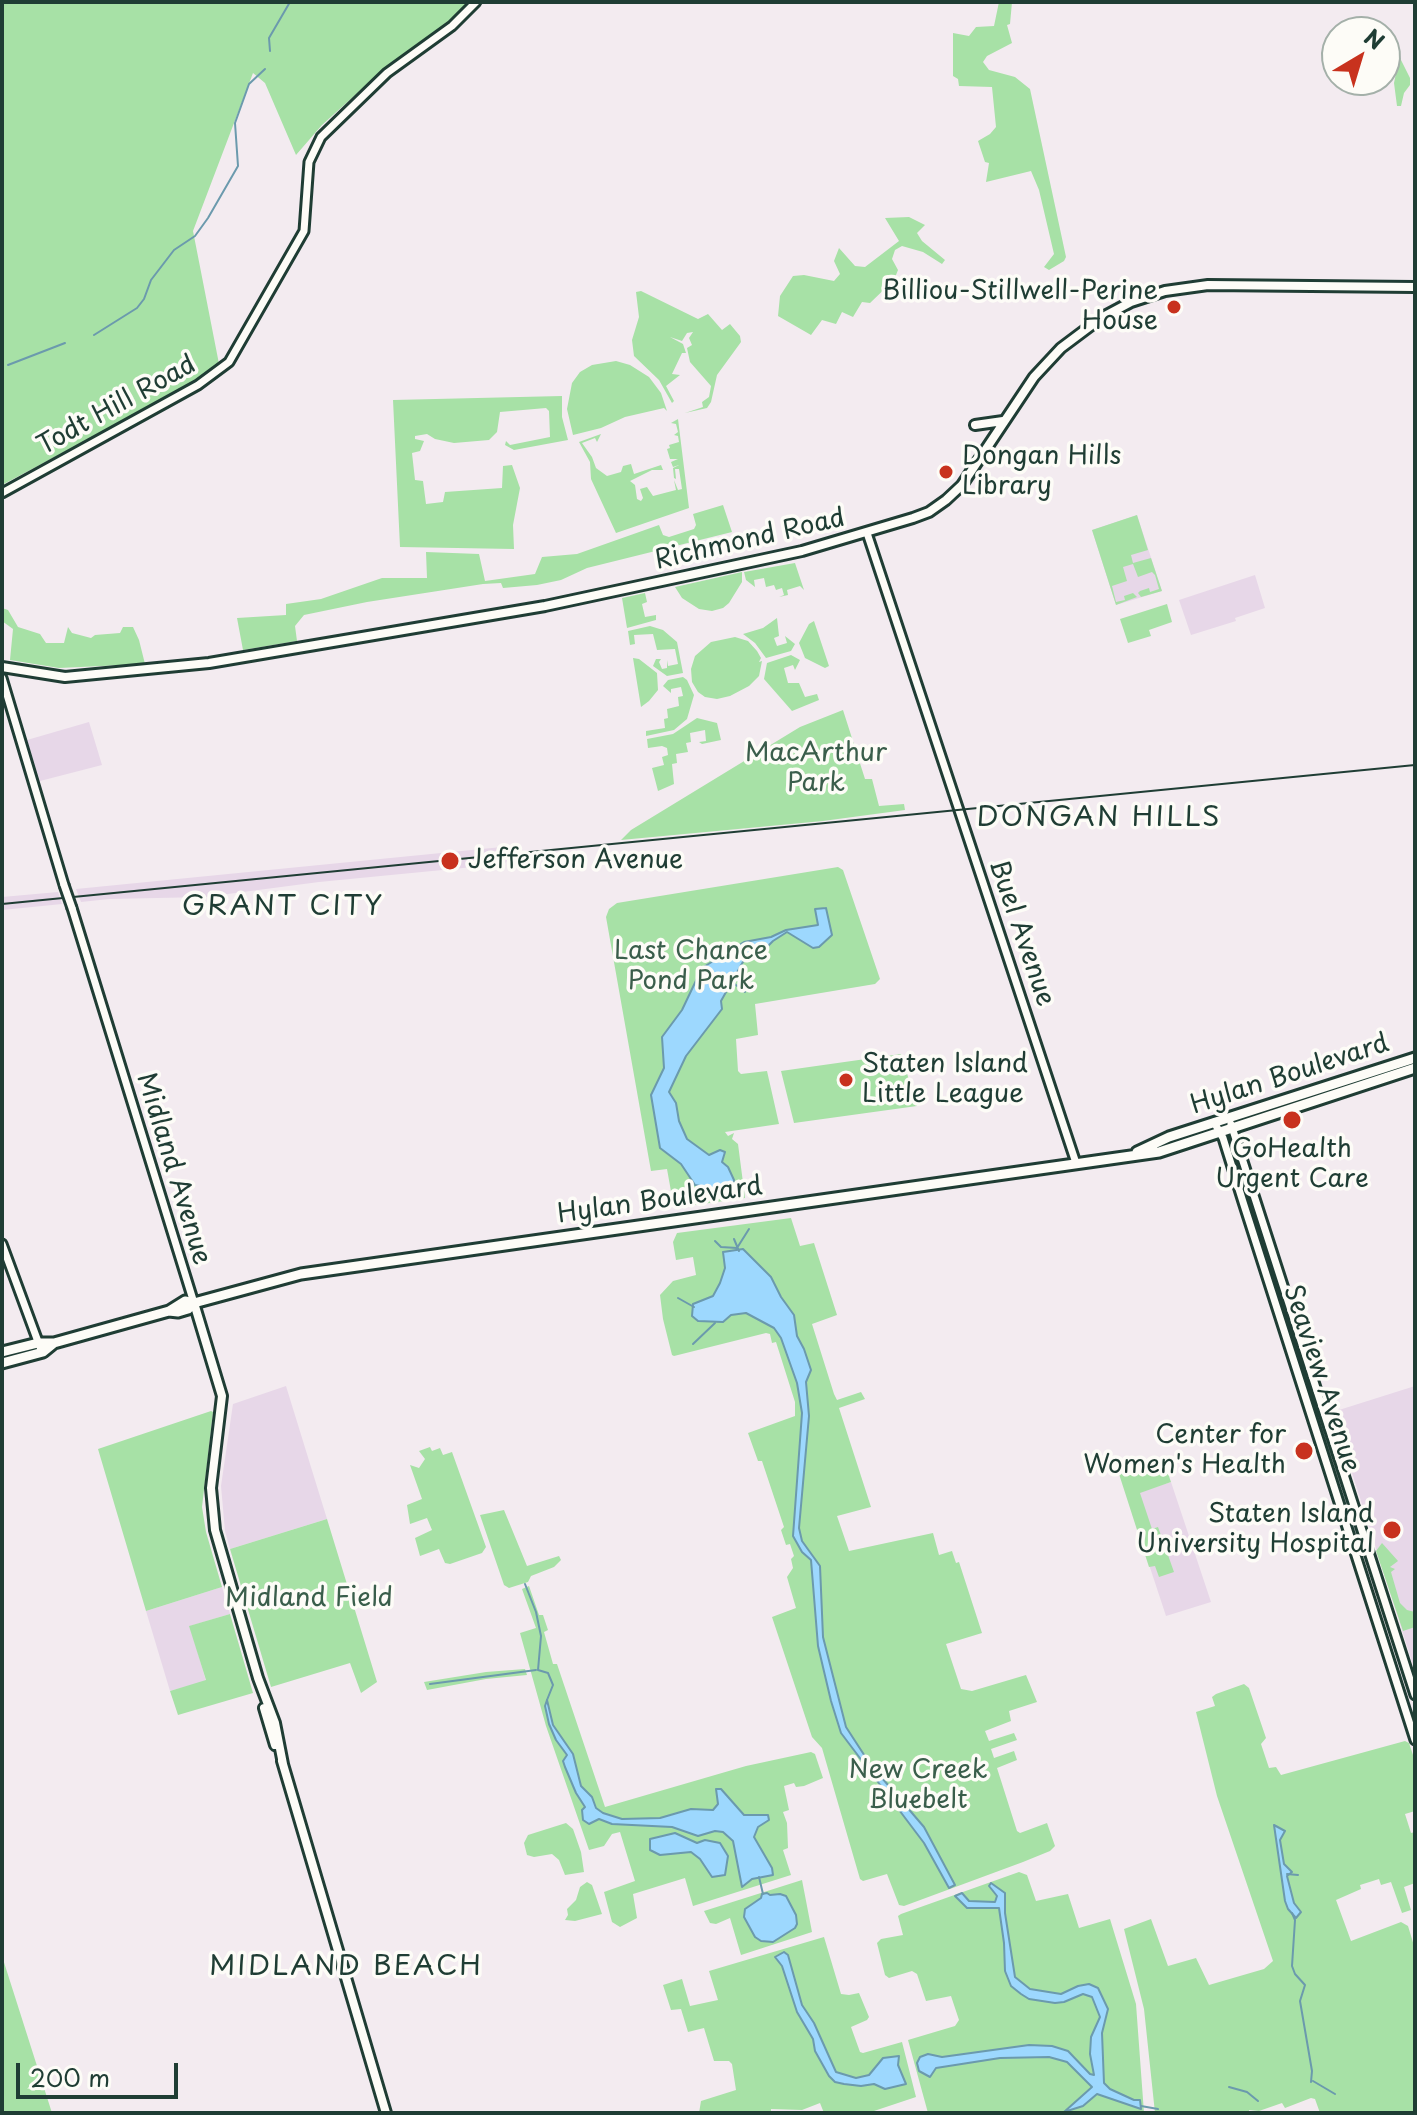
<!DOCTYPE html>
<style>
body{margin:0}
#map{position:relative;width:1417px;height:2115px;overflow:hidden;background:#f3ebf0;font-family:"Playpen Sans",sans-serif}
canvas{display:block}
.frame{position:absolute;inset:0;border:4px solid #1f3d34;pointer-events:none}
.north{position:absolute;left:1321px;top:16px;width:80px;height:80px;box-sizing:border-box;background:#fdfcf7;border:2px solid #a4b0a9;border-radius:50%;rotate:38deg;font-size:22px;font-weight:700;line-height:32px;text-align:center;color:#1f3d34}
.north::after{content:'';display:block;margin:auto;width:28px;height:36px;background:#c8321e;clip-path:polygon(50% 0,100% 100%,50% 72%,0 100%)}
.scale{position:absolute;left:16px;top:2063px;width:162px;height:36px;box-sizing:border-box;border:4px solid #1f3d34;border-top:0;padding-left:10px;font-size:24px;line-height:28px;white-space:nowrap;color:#1f3d34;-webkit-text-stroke:6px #fdfcf7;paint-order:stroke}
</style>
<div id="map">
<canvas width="1417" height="2115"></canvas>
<div class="frame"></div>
<div class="north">N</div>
<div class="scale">200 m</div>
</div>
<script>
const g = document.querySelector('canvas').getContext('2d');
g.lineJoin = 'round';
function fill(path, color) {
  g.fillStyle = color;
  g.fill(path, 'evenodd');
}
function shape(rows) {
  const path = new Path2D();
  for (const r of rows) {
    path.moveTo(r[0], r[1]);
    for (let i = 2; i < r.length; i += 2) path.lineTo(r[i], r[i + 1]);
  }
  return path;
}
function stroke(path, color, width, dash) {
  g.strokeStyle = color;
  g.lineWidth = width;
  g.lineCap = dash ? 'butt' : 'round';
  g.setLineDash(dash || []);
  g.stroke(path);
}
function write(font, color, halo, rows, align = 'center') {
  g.font = font + ' "Playpen Sans",sans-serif';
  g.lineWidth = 7;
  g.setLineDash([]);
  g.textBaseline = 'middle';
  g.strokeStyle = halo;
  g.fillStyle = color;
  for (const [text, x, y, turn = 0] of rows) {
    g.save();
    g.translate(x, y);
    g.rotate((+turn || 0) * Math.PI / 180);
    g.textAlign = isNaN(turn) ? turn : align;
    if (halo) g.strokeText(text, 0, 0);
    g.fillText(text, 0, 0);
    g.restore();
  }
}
const built = shape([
 [1137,515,1162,591,1116,605,1092,530],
 [1255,575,1265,608,1235,618,1236,621,1191,635,1179,600],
 [89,722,102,765,40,781,27,740],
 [502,847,506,852,508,860,504,864,319,882,205,897,109,899,81,902,76,889],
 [58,892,62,904,2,910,2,897],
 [286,1386,327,1519,230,1549,225,1531,221,1486,233,1404],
 [1415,1386,1415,1671,1334,1416,1339,1410],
 [1171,1482,1211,1602,1166,1616,1132,1513,1140,1492],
 [222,1587,230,1614,190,1626,206,1681,170,1691,146,1611]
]);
const green = shape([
 [2,2,471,2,457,17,385,68,322,125,296,155,265,83,253,73,193,231,220,369,2,485],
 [999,2,1012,2,1010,24,1007,25,1012,43,987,56,983,62,989,70,1015,77,1030,89,1066,257,1064,261,1049,270,1044,267,1054,254,1039,190,1031,171,986,182,989,163,985,162,978,141,990,134,996,127,992,87,959,86,958,79,953,76,953,33,969,36,976,27,994,26],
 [1391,40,1410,78,1410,85,1404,93,1401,106,1397,106,1394,83,1396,73,1385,44],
 [909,217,925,225,917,233,922,241,945,260,942,264,923,252,902,246,895,250,892,259,898,270,894,280,870,303,862,302,853,317,842,312,836,324,822,320,811,335,778,316,780,296,793,276,804,275,834,281,840,274,834,261,839,248,855,266,865,267,899,241,885,218],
 [641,291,698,319,708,314,722,330,730,324,740,336,741,342,717,375,711,402,707,408,685,413,703,407,702,402,709,397,711,386,690,362,687,348,692,345,689,338,693,332,687,333,682,341,670,337,683,344,686,353,682,353,672,374,680,375,666,386,674,401,672,403,659,380,634,356,632,340,639,317,636,292],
 [616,361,630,365,649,377,661,393,667,411,664,408,625,417,601,428,573,435,567,409,572,383,580,372,592,365],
 [562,396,562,417,568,440,514,450,505,445,506,441,510,445,550,437,549,411,546,408,500,412,497,432,489,440,454,443,435,439,427,434,415,436,415,439,424,441,420,451,412,453,415,480,423,481,426,504,443,502,445,492,502,488,503,466,512,465,520,488,513,525,514,549,400,547,393,400],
 [678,419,689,508,616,533,591,479,590,462,579,442,601,434,597,442,595,438,582,443,592,457,596,468,607,476,621,472,623,466,631,464,634,474,661,465,663,470,652,470,630,481,635,485,637,499,641,501,643,498,640,489,647,487,653,496,676,490,674,480,678,490,682,489,679,469,675,469,676,479,674,478,673,468,679,465,673,467,671,462,678,459,670,459,667,449,670,448,669,445,679,442,678,436,674,435,678,432,676,424,671,423],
 [723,505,732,532,587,568,561,580,537,585,503,588,501,583,483,584,367,602,304,615,295,626,297,641,243,650,237,618,286,615,286,604,321,599,382,578,427,578,426,552,479,554,485,581,535,574,542,557,577,554,659,525,663,535,669,537,694,529,696,525,693,514],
 [1137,515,1148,550,1131,555,1133,563,1151,558,1162,591,1141,597,1138,593,1140,591,1149,588,1150,592,1159,589,1155,575,1152,572,1138,577,1133,564,1123,567,1127,581,1112,586,1116,602,1125,600,1124,596,1133,593,1137,597,1116,605,1092,530],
 [795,563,804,590,800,586,787,590,788,595,779,597,784,595,782,588,776,590,774,585,766,587,764,578,754,580,755,587,746,580,744,572],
 [742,572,742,582,729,603,723,608,712,611,699,609,682,598,675,587],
 [645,593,647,602,642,604,645,617,656,615,656,620,627,628,622,598],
 [1167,604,1172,622,1149,630,1151,636,1128,643,1120,619],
 [2,608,8,610,18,627,40,634,46,643,64,643,68,627,72,633,91,638,95,635,120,633,123,627,133,627,139,640,145,664,59,668,10,660,13,629,2,621],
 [777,618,779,636,774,638,777,646,787,643,785,636,795,644,791,651,766,658,755,643,743,634,763,628],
 [814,621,829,666,825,668,805,658,799,643,809,624],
 [650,626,663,630,677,642,683,673,667,676,653,666,656,659,661,659,659,662,662,669,667,668,667,660,668,666,678,664,675,649,657,650,653,634,634,635,635,644,630,645,628,631],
 [735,637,748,641,757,651,761,658,759,662,762,661,759,676,749,686,730,696,717,699,705,697,698,692,692,682,691,669,695,656,711,642],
 [791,655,800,660,795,670,793,665,784,668,788,683,799,683,805,697,817,694,819,700,792,711,764,679,767,663],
 [633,658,639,659,657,673,658,690,649,701,641,707],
 [683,677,687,680,694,695,687,719,674,730,646,736,646,731,665,728,664,719,668,718,667,709,679,706,678,697,683,696,681,687,671,689,671,693,663,686,668,680],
 [843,710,865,779,872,779,879,806,904,804,905,810,823,821,621,840,631,830,800,727],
 [697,718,717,723,721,740,702,744,699,742,706,741,705,730,690,733,691,742,686,743,688,752,676,754,677,763,672,764,674,784,658,791,652,768,664,765,662,757,668,755,667,748,662,746,648,748,647,739,673,734],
 [838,867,843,870,880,979,875,984,755,1004,758,1035,736,1039,738,1071,741,1074,767,1071,779,1124,725,1132,728,1136,734,1133,732,1139,738,1144,745,1198,674,1208,667,1169,651,1171,606,917,609,909,617,903],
 [901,1054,917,1106,794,1123,781,1071],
 [791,1218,800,1246,814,1243,837,1315,812,1324,834,1394,837,1400,861,1392,865,1399,839,1408,871,1507,837,1516,849,1551,933,1533,939,1555,952,1551,956,1563,959,1562,982,1633,946,1644,961,1689,972,1691,1026,1675,1037,1702,1009,1711,1011,1721,985,1731,989,1741,1014,1733,1017,1740,991,1749,994,1758,1014,1751,1017,1760,997,1768,1017,1831,1020,1833,1047,1823,1055,1846,1050,1851,1023,1862,904,1906,899,1905,887,1874,863,1881,860,1879,822,1748,812,1737,772,1617,796,1608,787,1577,793,1568,791,1559,794,1556,790,1544,786,1545,781,1530,784,1527,762,1461,758,1461,748,1433,795,1416,795,1402,776,1342,772,1343,770,1334,766,1333,674,1356,672,1355,663,1319,660,1295,673,1281,696,1275,693,1257,676,1260,673,1242,677,1233],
 [211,1411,213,1412,202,1507,206,1532,222,1587,146,1611,98,1449],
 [430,1447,432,1451,440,1448,443,1455,452,1452,486,1547,482,1553,450,1564,445,1563,439,1549,420,1556,415,1538,432,1530,427,1518,410,1524,407,1505,422,1499,410,1465,419,1468,425,1459,419,1451],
 [1163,1459,1171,1482,1140,1493,1152,1529,1158,1527,1174,1572,1159,1577,1155,1566,1149,1567,1119,1474],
 [504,1510,527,1566,559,1556,561,1560,554,1567,531,1576,528,1582,509,1588,504,1585,480,1515],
 [327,1519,377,1682,361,1693,350,1663,271,1687,230,1549],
 [1382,1543,1398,1561,1390,1567,1395,1569,1391,1572,1400,1603,1407,1610,1415,1612,1415,1627,1403,1631,1376,1551],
 [529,1586,539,1615,543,1615,548,1630,544,1632,553,1664,557,1664,605,1807,746,1766,811,1752,815,1754,823,1778,804,1786,796,1787,794,1783,784,1786,789,1810,783,1812,787,1823,788,1848,783,1850,791,1875,693,1906,685,1878,633,1894,637,1918,620,1927,612,1922,604,1892,635,1881,620,1832,612,1834,604,1846,589,1850,546,1726,520,1633,536,1628,522,1589],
 [230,1614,253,1693,178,1715,170,1691,206,1680,189,1626],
 [525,1669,527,1675,486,1679,427,1690,424,1682,486,1672],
 [1244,1684,1249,1688,1266,1738,1261,1744,1269,1768,1276,1767,1281,1775,1405,1741,1409,1743,1415,1761,1415,1811,1405,1814,1411,1833,1415,1832,1415,1883,1404,1887,1411,1910,1402,1913,1391,1882,1381,1885,1379,1879,1360,1885,1361,1889,1336,1900,1351,1941,1401,1922,1408,1926,1415,1949,1415,2112,1320,2113,1315,2099,1311,2098,1285,2108,1282,2103,1259,2111,1249,2110,1249,2113,1155,2113,1144,2009,1124,1929,1151,1919,1168,1966,1196,1958,1209,1985,1264,1969,1273,1961,1217,1796,1196,1712,1215,1706,1212,1697,1216,1694],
 [566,1823,573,1829,581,1852,584,1872,565,1875,559,1860,552,1854,534,1857,527,1855,524,1843,528,1835],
 [1019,1872,1027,1875,1036,1901,1068,1894,1079,1928,1110,1919,1136,2004,1144,2113,928,2113,908,2040,955,2026,959,2020,951,1996,926,2001,917,1974,912,1971,889,1978,885,1975,877,1943,881,1939,903,1935,898,1916,901,1914],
 [802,1880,812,1932,775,1944,741,1955,730,1918,716,1924,710,1923,704,1911],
 [587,1882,592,1885,602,1914,575,1921,565,1920,568,1915,567,1909,576,1900,580,1887],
 [824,1937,841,1994,849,1995,859,1993,869,2017,867,2020,851,2027,860,2052,863,2053,902,2042,916,2097,868,2113,824,2113,820,2103,802,2110,771,2109,771,2113,699,2113,701,2101,736,2090,732,2064,729,2061,714,2061,704,2028,688,2032,681,2009,671,2010,663,1985,682,1979,690,2006,718,2000,709,1971],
 [2,1956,30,2044,52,2113,2,2113]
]);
const water = shape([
 [826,908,832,935,819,947,813,948,787,932,773,941,765,949,744,960,721,1001,722,1009,686,1056,669,1092,676,1103,679,1121,687,1139,709,1155,720,1150,725,1152,722,1162,728,1167,734,1180,733,1194,720,1194,716,1197,710,1188,695,1185,681,1164,660,1148,651,1095,664,1068,662,1037,682,1010,702,968,744,942,771,937,786,930,818,925,815,909,826,908],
 [743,1249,771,1277,781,1297,794,1315,797,1336,804,1349,811,1370,806,1382,809,1416,799,1528,802,1541,820,1566,823,1637,846,1727,870,1764,924,1827,955,1885,949,1888,924,1843,841,1733,831,1701,818,1646,811,1560,802,1552,793,1536,802,1413,797,1383,781,1338,774,1328,746,1313,731,1315,723,1322,698,1321,692,1316,693,1304,713,1296,720,1283,725,1268,723,1252,743,1249],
 [547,1700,553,1725,573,1754,581,1786,592,1797,596,1808,603,1813,622,1819,660,1818,691,1809,713,1810,718,1804,716,1789,721,1789,744,1815,768,1815,769,1820,758,1827,754,1837,772,1868,773,1875,752,1879,742,1887,733,1841,723,1832,715,1831,698,1836,672,1827,612,1824,599,1819,589,1824,583,1820,582,1810,585,1807,576,1793,565,1767,563,1761,567,1755,556,1740,549,1724,545,1706,547,1700],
 [1274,1825,1285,1831,1280,1840,1284,1864,1292,1872,1287,1876,1294,1903,1301,1912,1296,1918,1288,1909,1285,1901,1274,1825],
 [675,1833,697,1843,705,1840,720,1843,728,1856,725,1875,712,1877,700,1859,691,1852,660,1855,650,1850,650,1839,675,1833],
 [991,1883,1005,1893,1005,1913,1015,1977,1030,1989,1061,1994,1078,1986,1089,1984,1098,1988,1108,2009,1102,2033,1104,2083,1110,2089,1134,2100,1140,2100,1141,2109,1097,2094,1083,2106,1064,2112,1092,2087,1067,2062,1049,2057,1000,2058,936,2068,930,2077,919,2071,917,2063,920,2057,928,2054,942,2057,1029,2045,1052,2046,1068,2051,1090,2074,1094,2075,1090,2054,1091,2037,1100,2017,1092,1997,1083,1994,1064,2002,1055,2003,1029,1999,1021,1994,1011,1986,1005,1971,1004,1943,999,1908,967,1908,955,1896,962,1893,969,1901,995,1902,997,1896,989,1886,991,1883],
 [767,1893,770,1895,780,1894,786,1896,796,1915,797,1924,795,1928,773,1942,761,1941,755,1937,744,1917,745,1909,761,1898,762,1894,767,1893],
 [784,1952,788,1955,802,2005,814,2023,836,2072,856,2078,869,2075,883,2058,899,2056,898,2065,906,2084,885,2089,874,2084,861,2086,844,2084,835,2082,829,2076,815,2051,813,2039,797,2012,782,1966,775,1957,784,1952]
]);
const stream = shape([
 [270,51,269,38,290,2],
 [94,335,137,308,144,299,151,280,174,250,195,236,208,218,238,166,235,123,249,84,265,69],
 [8,365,65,343],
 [732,982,745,992],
 [734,1239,739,1251],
 [715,1241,721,1247,737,1248,749,1229],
 [678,1298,694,1307],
 [693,1344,715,1323],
 [525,1584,536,1612,541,1636,538,1670,548,1673,553,1685,547,1700],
 [430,1684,536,1670],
 [1287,1874,1298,1875],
 [759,1877,763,1894],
 [1292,1913,1295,1920,1292,1966,1295,1974,1305,1985,1300,2001,1312,2071,1311,2082],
 [1313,2081,1335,2094],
 [1229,2087,1247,2092,1258,2101],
 [1141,2106,1158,2109]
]);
const tertiary = shape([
 [2,493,198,385,229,362,304,231,309,162,321,137,387,73,452,26,476,2],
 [867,533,1076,1163],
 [2,678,64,885],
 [72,908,194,1303],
 [1214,1122,1223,1138,1243,1202,1415,1740],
 [1231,1124,1415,1695],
 [2,1244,40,1347]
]);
const secondary = shape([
 [975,425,1003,421],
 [2,667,65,677,209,663,545,606,802,551,913,518,929,512,946,500,962,485,1034,377,1061,348,1101,318,1131,302,1165,291,1208,285,1415,287],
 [194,1303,222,1396,211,1488,215,1530,258,1678,275,1723,283,1764],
 [264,1708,275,1745],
 [282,1761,386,2113]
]);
const primary = shape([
 [1137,1152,1169,1137,1415,1058],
 [169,1311,178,1312,188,1309,194,1303,301,1274,1159,1152,1415,1068],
 [2,1352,38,1343,54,1343,169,1311,185,1301,194,1303],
 [2,1363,43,1352,54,1343]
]);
const rail = shape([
 [2,904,1415,765]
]);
const tertiaryBridge = shape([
 [64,885,72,908]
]);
const markers = [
 [1174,307,8,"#c8321e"],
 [946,472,8,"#c8321e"],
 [450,861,10,"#c8321e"],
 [846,1080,8,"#c8321e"],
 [1292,1120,10,"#c8321e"],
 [1304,1451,10,"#c8321e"],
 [1392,1530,10,"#c8321e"]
];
const poiNames = [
 ["Billiou-Stillwell-Perine",1158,292],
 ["House",1158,322],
 ["Dongan Hills",962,457,"left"],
 ["Library",962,487,"left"],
 ["Jefferson Avenue",468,861,"left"],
 ["Staten Island",862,1065,"left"],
 ["Little League",862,1095,"left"],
 ["GoHealth",1292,1150,"center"],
 ["Urgent Care",1292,1180,"center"],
 ["Center for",1286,1436],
 ["Women's Health",1286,1466],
 ["Staten Island",1374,1515],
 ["University Hospital",1374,1545]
];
const streetNames = [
 ["Todt Hill Road",117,406,-29],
 ["Richmond Road",750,540,-13],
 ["Buel Avenue",1021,933,71],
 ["Hylan Boulevard",1290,1075,-18],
 ["Midland Avenue",173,1169,73],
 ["Hylan Boulevard",660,1201,-8],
 ["Seaview Avenue",1321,1379,72]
];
const parkNames = [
 ["MacArthur",816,754],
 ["Park",816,784],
 ["Last Chance",691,952],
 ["Pond Park",691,982],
 ["Midland Field",309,1599],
 ["New Creek",918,1771],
 ["Bluebelt",918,1801]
];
const neighbourhoodNames = [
 ["DONGAN HILLS",1099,818],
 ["GRANT CITY",283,907],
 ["MIDLAND BEACH",346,1967]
];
fill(built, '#e7d7e8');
fill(green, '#a7e1a6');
fill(water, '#9dd8fe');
stroke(water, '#6b9aad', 2);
stroke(stream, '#6b9aad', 2);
stroke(tertiary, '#1f3d34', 13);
stroke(secondary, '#1f3d34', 14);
stroke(primary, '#1f3d34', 15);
stroke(tertiary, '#fdfcf7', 7);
stroke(secondary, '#fdfcf7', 8);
stroke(primary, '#fdfcf7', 9);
stroke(rail, '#1f3d34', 2);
stroke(tertiaryBridge, '#1f3d34', 13, []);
stroke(tertiaryBridge, '#fdfcf7', 7);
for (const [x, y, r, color] of markers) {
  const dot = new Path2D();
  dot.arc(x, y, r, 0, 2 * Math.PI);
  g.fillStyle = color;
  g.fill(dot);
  stroke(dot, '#fdfcf7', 3);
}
write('26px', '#1f3d34', '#fdfcf7', poiNames, 'right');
write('26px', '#1f3d34', '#fdfcf7', streetNames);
write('26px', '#3a5e4b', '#fdfcf7', parkNames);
g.letterSpacing = '2px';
write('28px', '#1f3d34', '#fdfcf7', neighbourhoodNames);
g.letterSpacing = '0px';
</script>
